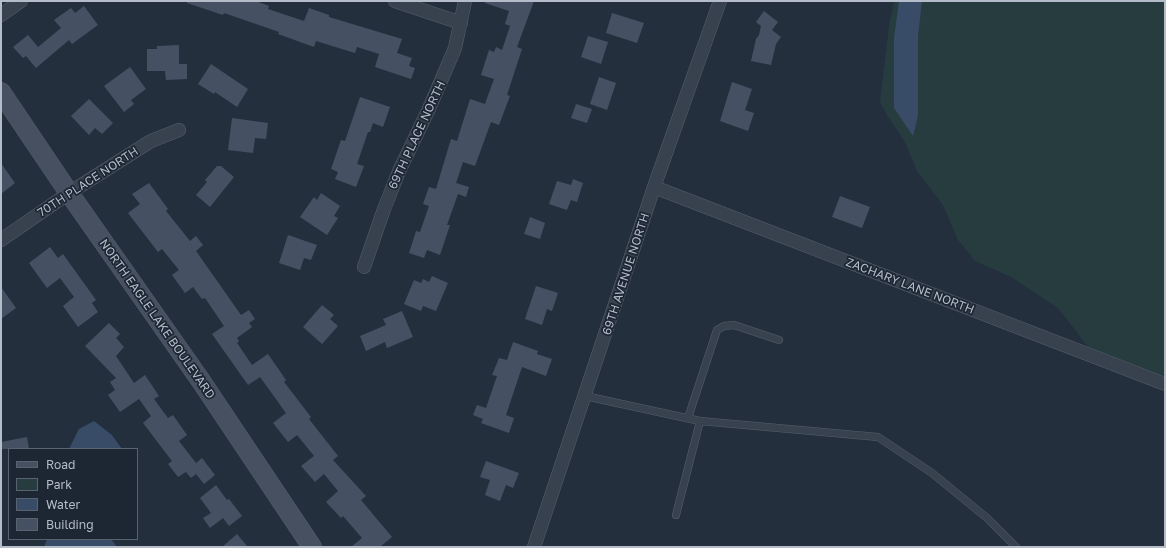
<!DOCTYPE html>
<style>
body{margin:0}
#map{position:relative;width:1166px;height:548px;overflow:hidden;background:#242f3e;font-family:"Golos Text",sans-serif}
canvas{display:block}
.frame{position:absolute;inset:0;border:2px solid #b4bcc9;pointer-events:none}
.legend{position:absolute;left:8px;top:448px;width:130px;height:92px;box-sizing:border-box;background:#1d2633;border:1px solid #59626f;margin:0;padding:5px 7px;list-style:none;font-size:12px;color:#b4bcc9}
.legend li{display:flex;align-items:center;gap:8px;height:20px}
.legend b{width:20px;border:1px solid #59626f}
</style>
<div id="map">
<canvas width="1166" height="548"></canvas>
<div class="frame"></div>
<ul class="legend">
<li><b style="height:5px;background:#465061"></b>Road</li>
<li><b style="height:11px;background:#263c3f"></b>Park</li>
<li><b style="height:11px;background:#394c67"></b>Water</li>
<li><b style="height:11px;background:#455162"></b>Building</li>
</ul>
</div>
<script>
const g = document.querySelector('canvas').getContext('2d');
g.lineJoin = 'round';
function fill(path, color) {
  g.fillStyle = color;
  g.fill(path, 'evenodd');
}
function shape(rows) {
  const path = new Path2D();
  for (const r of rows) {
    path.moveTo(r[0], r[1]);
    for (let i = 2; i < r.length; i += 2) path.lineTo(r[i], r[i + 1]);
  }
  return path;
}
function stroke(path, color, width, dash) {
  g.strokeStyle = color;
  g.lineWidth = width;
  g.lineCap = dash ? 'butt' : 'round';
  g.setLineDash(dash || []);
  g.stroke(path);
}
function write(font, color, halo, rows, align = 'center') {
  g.font = font + ' "Golos Text",sans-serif';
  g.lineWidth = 3.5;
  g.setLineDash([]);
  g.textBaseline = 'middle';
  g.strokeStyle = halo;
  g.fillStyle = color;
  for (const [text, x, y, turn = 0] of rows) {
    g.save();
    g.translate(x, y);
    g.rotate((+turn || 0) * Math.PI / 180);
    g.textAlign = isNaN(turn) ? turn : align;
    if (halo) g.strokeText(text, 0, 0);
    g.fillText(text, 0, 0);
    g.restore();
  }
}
const green = shape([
 [894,1,1165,1,1165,376,1089,348,1058,308,1011,277,975,261,958,240,943,205,917,171,905,142,887,115,880,102,889,26]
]);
const water = shape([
 [899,1,922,1,918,36,918,116,913,136,894,108,894,38],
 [94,421,112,435,122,449,69,449,79,429],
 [47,539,111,539,117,547,44,547]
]);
const building = shape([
 [187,1,256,1,269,6,268,9,304,21,309,8,329,15,329,17,402,39,397,53,412,58,409,66,415,68,411,79,375,67,379,54,357,47,355,53,316,41,314,47,278,34,279,32,224,13,223,15,187,3],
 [485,1,534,1,517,47,522,49,507,95,510,96,499,125,491,122,475,166,463,162,456,183,469,187,466,197,458,194,447,225,450,225,440,255,427,250,424,258,409,253,416,231,420,232,429,206,423,204,429,187,436,189,451,139,457,141,470,99,485,104,494,79,481,75,489,50,494,52,496,47,502,50,510,26,505,24,509,11,485,3],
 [84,6,98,25,72,44,69,40,36,68,26,56,23,58,13,47,28,35,38,47,61,28,54,20,71,8,75,13],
 [764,11,778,22,772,30,781,37,776,44,771,65,751,61,756,39,759,35,761,26,756,22],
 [612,13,644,23,637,43,606,33],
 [588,36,608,42,601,64,581,57],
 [179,45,179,64,187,64,187,79,166,80,165,71,147,71,147,49,157,49,157,46],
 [211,64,248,89,237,107,215,92,214,94,198,84],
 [130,67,146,89,131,100,134,104,124,112,104,86],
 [599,77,616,83,607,110,590,104],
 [732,82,752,89,745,110,754,113,748,131,720,121],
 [360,97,390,107,383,127,373,123,370,132,368,132,357,164,364,166,356,187,335,179,338,172,331,169,341,140,345,141],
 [89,99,113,123,102,134,95,128,89,135,71,116],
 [576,104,592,109,587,123,571,118],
 [232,118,268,123,266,139,255,138,253,153,228,150],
 [1,163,15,183,1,194],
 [217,166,221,166,234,177,210,207,196,195,207,182,205,180],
 [573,179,583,183,577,202,571,200,567,210,549,204,557,181,571,185],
 [149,183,168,209,166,211,190,241,196,236,203,245,196,251,241,315,249,310,255,319,249,323,252,327,237,338,239,341,237,343,252,365,268,354,286,380,284,382,311,417,309,419,338,456,333,460,366,496,361,500,392,537,380,547,351,547,362,538,343,516,341,518,326,502,338,491,324,474,315,482,301,466,314,456,297,435,288,442,273,423,286,413,260,377,248,385,212,334,224,326,205,298,202,299,193,287,185,293,172,275,179,270,162,249,158,252,128,213,140,204,132,194],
 [321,193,340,206,334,216,338,218,327,235,300,217,314,197,317,200],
 [840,196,870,207,862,228,832,217],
 [530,217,545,223,540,239,524,234],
 [288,235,317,245,311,260,304,258,300,270,279,263],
 [50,247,58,258,63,254,96,300,92,303,98,312,78,327,63,306,74,297,60,278,47,288,29,263],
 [432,276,448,283,436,311,423,306,421,311,404,304,414,280,421,283,423,279,429,282],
 [536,286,558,293,552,311,547,309,542,325,525,319],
 [1,287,16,308,1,319],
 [322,305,334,315,330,319,338,326,322,344,303,327],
 [402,311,413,337,387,348,385,342,366,351,360,336,386,325,383,319],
 [109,323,120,334,116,338,124,347,116,356,134,383,145,375,159,396,154,399,168,418,173,415,187,435,179,441,196,463,202,458,215,475,204,484,196,474,191,478,186,472,178,477,168,464,172,461,143,423,151,416,139,399,120,412,108,395,115,390,110,382,116,378,85,346],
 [513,342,538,351,537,354,552,359,546,376,522,367,506,415,514,418,509,433,481,423,483,419,473,415,477,405,486,408,497,376,492,375,499,358,507,360],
 [27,437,29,449,1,449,1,442],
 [486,461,519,473,513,488,506,485,500,501,485,495,490,480,480,477],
 [216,485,227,500,229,499,242,516,229,526,223,518,210,528,203,518,211,513,200,498],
 [237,534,248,547,222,547]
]);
const lane = shape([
 [585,396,700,421,878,437,932,473,987,518,1016,547],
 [688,418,717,330,724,326,734,325,779,340],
 [676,515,700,421]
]);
const street = shape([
 [395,1,461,23],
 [1,15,21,1],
 [654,187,1165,384],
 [1,240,69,193,151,141,179,130],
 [364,267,384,209,400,169,428,111,455,48,465,1],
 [534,547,654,187,720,1]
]);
const secondary = shape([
 [1,92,69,193,201,381,312,547]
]);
const streetNames = [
 ["69TH PLACE NORTH",417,135,-65],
 ["70TH PLACE NORTH",88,182,-33],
 ["69TH AVENUE NORTH",626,274,-72],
 ["ZACHARY LANE NORTH",910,286,21],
 ["NORTH EAGLE LAKE BOULEVARD",157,319,55]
];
fill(green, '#263c3f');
fill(water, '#394c67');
fill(building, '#455162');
stroke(lane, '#565f6c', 8);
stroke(street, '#565f6c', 14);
stroke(secondary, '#565f6c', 20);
stroke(lane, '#38414e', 7);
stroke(street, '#38414e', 13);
stroke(secondary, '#465061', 19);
write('12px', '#b4bcc9', '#1d2633', streetNames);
</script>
